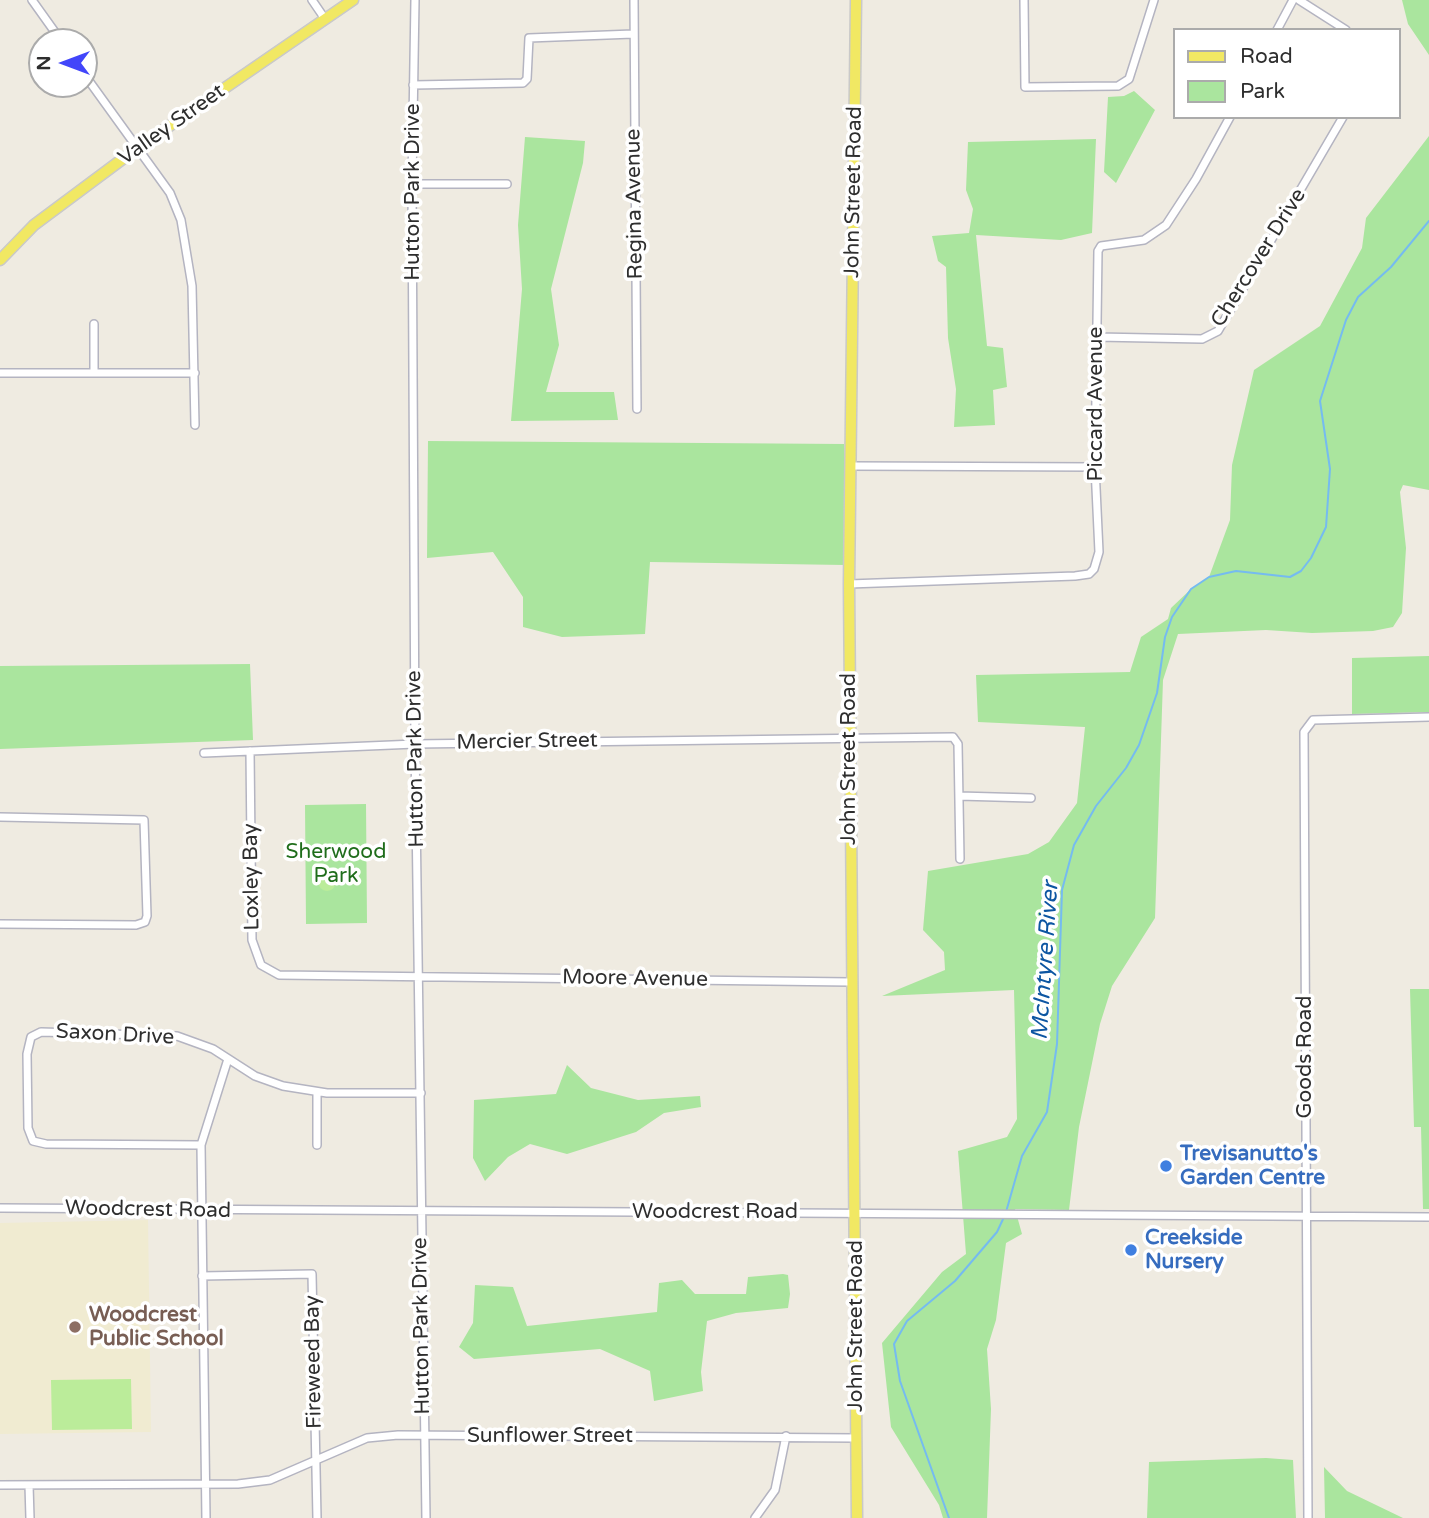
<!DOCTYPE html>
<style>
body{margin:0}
#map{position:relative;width:1429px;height:1518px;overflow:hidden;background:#efebe1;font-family:"Varela Round",sans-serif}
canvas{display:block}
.legend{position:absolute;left:1173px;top:28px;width:228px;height:91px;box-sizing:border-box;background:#fff;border:2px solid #ababab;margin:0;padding:9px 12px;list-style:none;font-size:21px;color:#2e2e2e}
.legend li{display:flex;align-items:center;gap:14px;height:35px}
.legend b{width:35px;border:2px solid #ababab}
.north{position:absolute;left:28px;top:28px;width:70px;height:70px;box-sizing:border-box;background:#fff;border:2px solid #ababab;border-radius:50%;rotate:270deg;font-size:19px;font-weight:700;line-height:28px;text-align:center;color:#2e2e2e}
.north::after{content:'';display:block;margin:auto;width:24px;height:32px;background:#4246fa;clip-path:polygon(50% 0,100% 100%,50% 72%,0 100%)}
</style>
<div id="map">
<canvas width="1429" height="1518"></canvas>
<ul class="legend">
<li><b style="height:9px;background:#f1e863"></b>Road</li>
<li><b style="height:19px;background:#aae59e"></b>Park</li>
</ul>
<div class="north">N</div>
</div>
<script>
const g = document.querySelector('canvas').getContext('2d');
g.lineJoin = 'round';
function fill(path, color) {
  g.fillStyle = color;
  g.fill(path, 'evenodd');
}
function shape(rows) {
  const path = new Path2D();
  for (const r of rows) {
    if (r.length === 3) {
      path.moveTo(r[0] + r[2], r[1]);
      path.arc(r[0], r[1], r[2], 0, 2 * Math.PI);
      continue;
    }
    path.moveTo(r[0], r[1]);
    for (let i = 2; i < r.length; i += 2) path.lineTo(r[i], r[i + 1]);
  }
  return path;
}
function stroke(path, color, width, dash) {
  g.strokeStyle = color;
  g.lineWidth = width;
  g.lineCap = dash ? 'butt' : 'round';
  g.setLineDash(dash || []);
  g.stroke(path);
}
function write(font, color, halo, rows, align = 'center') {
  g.font = font + ' "Varela Round",sans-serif';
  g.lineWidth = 7;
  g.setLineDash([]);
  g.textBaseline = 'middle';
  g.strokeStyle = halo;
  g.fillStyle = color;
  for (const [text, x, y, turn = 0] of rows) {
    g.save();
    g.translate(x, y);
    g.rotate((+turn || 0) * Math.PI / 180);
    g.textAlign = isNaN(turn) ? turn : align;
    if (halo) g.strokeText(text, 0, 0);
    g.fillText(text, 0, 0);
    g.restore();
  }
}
const education = shape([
 [148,1220,151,1432,0,1434,0,1223]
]);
const green = shape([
 [1402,0,1429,0,1429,55,1408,24],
 [1134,91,1155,110,1116,183,1104,172,1108,97,1124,96],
 [1429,136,1429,490,1403,485,1400,492,1406,548,1402,613,1393,627,1373,631,1312,633,1266,630,1178,634,1163,680,1155,918,1112,986,1100,1024,1079,1127,1069,1210,1015,1209,1022,1234,1006,1243,996,1320,987,1349,991,1409,987,1518,943,1518,939,1505,891,1427,882,1343,942,1272,966,1254,958,1151,1007,1137,1017,1119,1014,990,882,996,945,970,944,952,923,930,928,871,1028,854,1049,842,1077,803,1085,727,978,722,976,675,1130,672,1141,637,1168,619,1171,608,1191,589,1209,577,1230,520,1232,465,1254,370,1320,326,1362,248,1366,218],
 [525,137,585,141,583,163,551,289,559,345,546,392,614,392,618,420,511,421,522,289,518,225],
 [1096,139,1092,233,1061,240,976,235,987,346,1003,348,1007,387,993,390,995,425,954,427,956,389,948,338,946,267,938,261,932,236,969,233,973,209,966,190,968,142],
 [428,441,844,444,845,565,650,562,645,634,562,637,523,627,523,597,493,552,427,558],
 [1429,656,1429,712,1352,714,1352,658],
 [250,664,253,740,0,749,0,666],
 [366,804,367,923,306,924,305,805],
 [1410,989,1429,989,1429,1209,1423,1209,1421,1127,1414,1127],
 [567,1065,591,1088,638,1100,700,1096,701,1107,664,1113,636,1132,567,1154,530,1144,508,1157,485,1181,473,1158,474,1100,556,1094],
 [783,1274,788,1275,790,1294,788,1308,736,1313,707,1321,701,1372,703,1391,654,1401,650,1371,600,1349,474,1359,459,1347,473,1323,475,1285,513,1287,527,1326,657,1312,659,1283,682,1280,695,1294,746,1294,748,1277],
 [1266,1458,1293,1460,1296,1518,1147,1518,1149,1462],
 [1324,1467,1347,1491,1403,1518,1325,1518]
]);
const pitch = shape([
 [327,882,9],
 [131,1379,132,1429,52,1430,51,1380]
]);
const stream = shape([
 [1006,1212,1022,1156,1047,1112,1057,1044,1062,890,1074,845,1096,806,1126,768,1139,745,1157,693,1165,637,1172,617,1191,589,1209,577,1236,571,1290,577,1301,571,1311,558,1326,527,1330,469,1320,401,1346,320,1358,297,1391,267,1429,221],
 [949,1518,900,1381,894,1344,907,1321,955,1281,997,1232,1004,1217]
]);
const minor = shape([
 [32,0,62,42],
 [312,0,325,19],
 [415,0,412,184,415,744,426,1518],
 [634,0,637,409],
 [1024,0,1025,87,1118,86,1129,79,1154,0],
 [1299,0,1346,30],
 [1277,30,1293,0],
 [84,74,170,193,181,220,192,286,195,425],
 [413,85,523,83,527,79,529,38,633,34],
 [412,184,507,184],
 [1097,337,1202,339,1218,331,1343,117],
 [0,373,195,373],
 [94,373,94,324],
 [851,466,1095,467],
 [849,584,1075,576,1089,574,1094,569,1099,552,1095,467,1098,251,1101,246,1144,240,1166,225,1196,179,1230,117],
 [250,751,252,940,261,965,279,975,850,982],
 [204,753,415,744,953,737,958,744,960,859],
 [959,796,1031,798],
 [0,817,144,820,147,916,145,922,136,925,0,924],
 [317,1093,317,1145],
 [201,1145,46,1144,33,1141,28,1128,27,1054,31,1037,41,1032,177,1036,213,1049,255,1076,283,1086,327,1093,421,1093],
 [0,1208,1429,1217],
 [202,1276,312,1274,317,1518],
 [0,1485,238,1484,270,1480,367,1438,398,1435,856,1438],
 [29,1485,30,1518],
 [206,1518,201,1145,228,1059],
 [755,1518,775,1490,786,1436],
 [1308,1518,1304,732,1313,720,1429,717]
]);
const major = shape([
 [856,0,849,584,857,1518],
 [0,260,34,225,136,149,353,0]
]);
const markers = [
 [1166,1166,7,"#3f7fe0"],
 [1131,1250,7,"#3f7fe0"],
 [75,1327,7,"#8d6e63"]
];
const streetNames = [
 ["Valley Street",172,125,-35],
 ["Hutton Park Drive",413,192,-90],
 ["John Street Road",854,192,-89],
 ["Regina Avenue",635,204,-91],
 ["Chercover Drive",1259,258,-58],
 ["Piccard Avenue",1096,404,-90],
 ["Mercier Street",527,742,-1],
 ["Hutton Park Drive",416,759,-91],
 ["John Street Road",849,759,-90],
 ["Loxley Bay",252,877,-91],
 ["Moore Avenue",635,979,1],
 ["Saxon Drive",115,1035,3],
 ["Goods Road",1305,1057,-90],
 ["Woodcrest Road",148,1210,1],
 ["Woodcrest Road",715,1212],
 ["Hutton Park Drive",422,1326,-91],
 ["John Street Road",856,1326,-90],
 ["Fireweed Bay",314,1362,-91],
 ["Sunflower Street",550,1436]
];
const parkNames = [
 ["Sherwood",336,852],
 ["Park",336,876]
];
const shopNames = [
 ["Trevisanutto's",1180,1154],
 ["Garden Centre",1180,1178],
 ["Creekside",1145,1238],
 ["Nursery",1145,1262]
];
const educationNames = [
 ["Woodcrest",89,1315],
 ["Public School",89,1339]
];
const waterNames = [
 ["McIntyre River",1046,961,-86]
];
fill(education, '#f0ebd1');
fill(green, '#aae59e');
fill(pitch, '#bbec9a');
stroke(stream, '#75bbf0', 2);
stroke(minor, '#b4b4c1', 10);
stroke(major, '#c9c9c9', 13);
stroke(minor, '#fff', 7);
stroke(major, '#f1e863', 10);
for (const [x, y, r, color] of markers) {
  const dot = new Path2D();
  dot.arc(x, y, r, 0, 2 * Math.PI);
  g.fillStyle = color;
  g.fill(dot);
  stroke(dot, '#fff', 2.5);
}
write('21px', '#2e2e2e', '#fff', streetNames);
write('21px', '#1f6d1b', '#fff', parkNames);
write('bold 21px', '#366cbe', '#fff', shopNames, 'left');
write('bold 21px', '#785e54', '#fff', educationNames, 'left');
write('italic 23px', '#0d56a2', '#fff', waterNames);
</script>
